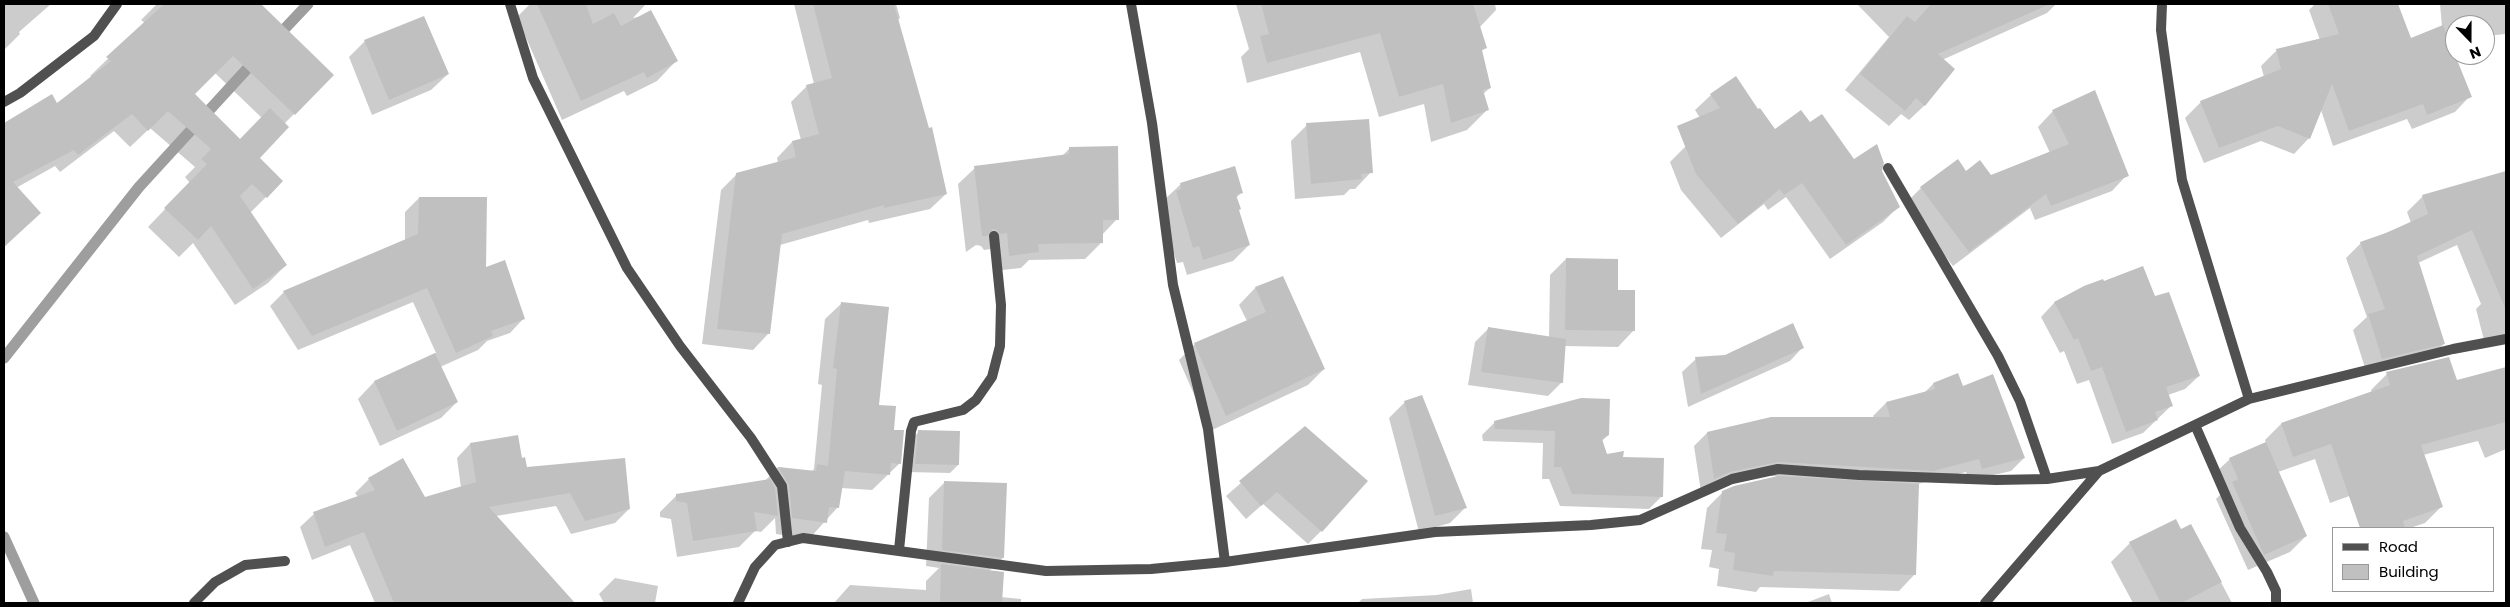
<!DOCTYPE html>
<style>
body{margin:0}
#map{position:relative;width:2510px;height:607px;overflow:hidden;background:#fff;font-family:Poppins,sans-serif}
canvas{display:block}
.frame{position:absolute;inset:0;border:5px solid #000;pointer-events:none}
.legend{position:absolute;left:2332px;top:527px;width:162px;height:65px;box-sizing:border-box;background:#fff;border:1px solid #999;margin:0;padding:6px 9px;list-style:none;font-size:15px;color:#000}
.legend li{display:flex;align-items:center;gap:10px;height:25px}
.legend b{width:25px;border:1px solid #999}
.north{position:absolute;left:2445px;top:15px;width:50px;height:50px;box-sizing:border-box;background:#fff;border:1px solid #999;border-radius:50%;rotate:158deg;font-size:14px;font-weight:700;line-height:20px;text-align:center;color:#000}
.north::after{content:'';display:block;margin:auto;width:18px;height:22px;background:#000;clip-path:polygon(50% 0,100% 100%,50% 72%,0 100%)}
</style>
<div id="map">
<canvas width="2510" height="607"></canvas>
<div class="frame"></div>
<ul class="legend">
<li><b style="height:6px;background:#505050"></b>Road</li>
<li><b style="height:14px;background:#c0c0c0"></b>Building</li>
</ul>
<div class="north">N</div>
</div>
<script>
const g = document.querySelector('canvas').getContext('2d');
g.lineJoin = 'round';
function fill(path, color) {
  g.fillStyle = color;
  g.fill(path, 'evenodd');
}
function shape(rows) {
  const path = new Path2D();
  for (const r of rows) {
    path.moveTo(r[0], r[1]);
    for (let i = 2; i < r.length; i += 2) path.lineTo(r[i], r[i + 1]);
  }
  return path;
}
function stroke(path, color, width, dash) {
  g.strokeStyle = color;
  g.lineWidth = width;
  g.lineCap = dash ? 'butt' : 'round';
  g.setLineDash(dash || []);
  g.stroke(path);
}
const shadow = shape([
 [4,4,51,4,19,32,20,34,4,50],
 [157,4,263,4,261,6,333,75,284,124,258,158,266,197,250,213,286,265,268,283,235,305,193,243,179,257,148,227,190,183,185,177,195,167,150,128,130,147,114,131,60,172,55,166,16,188,39,213,4,247,4,124,52,96,56,105,92,77,90,76,145,23,141,20],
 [215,73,262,118,240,140,193,94],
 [530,4,646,4,633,18,652,14,676,61,657,81,627,96,624,91,562,120,517,17],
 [794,4,896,4,900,18,897,21,946,194,930,209,869,223,868,220,780,245,768,334,753,350,702,344,721,190,737,174,778,163,777,158,792,142,801,140,791,102,807,86,814,84],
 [1236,4,1495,4,1496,10,1479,28,1485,47,1481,52,1490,88,1483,94,1487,110,1467,130,1431,142,1424,104,1379,117,1360,52,1247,83,1241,57,1249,49],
 [1857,4,2056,4,2047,13,1942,60,1925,105,1909,120,1901,114,1889,126,1845,90,1889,37],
 [2315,4,2397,4,2410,40,2442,27,2440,4,2506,4,2506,34,2485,36,2485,25,2455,25,2455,40,2448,41,2470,96,2455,112,2412,129,2407,119,2333,146,2321,110,2309,138,2294,154,2261,141,2204,163,2185,118,2201,102,2264,77,2261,66,2277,50,2320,40,2309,10],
 [365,41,448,74,431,90,372,115,349,57],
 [1711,95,1757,111,1775,131,1809,124,1853,160,1898,207,1883,222,1830,259,1786,197,1768,210,1764,204,1721,238,1681,190,1670,162,1686,146,1700,118,1695,110],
 [2053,111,2127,175,2112,191,2035,220,2030,208,1953,266,1905,204,1921,188,1958,160,1966,172,1991,176,2050,153,2038,127],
 [1307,125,1371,172,1355,189,1350,189,1344,195,1295,199,1291,141],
 [1070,148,1117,219,1102,235,1102,242,1085,259,1029,260,1021,268,993,271,991,249,984,250,981,246,976,245,966,252,958,184,975,168,1061,157],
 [2506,172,2506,339,2485,344,2476,309,2481,304,2457,245,2418,263,2444,344,2428,359,2367,374,2353,330,2367,317,2346,258,2361,243,2411,223,2407,212,2423,196],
 [1181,184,1241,193,1236,198,1238,211,1249,245,1233,261,1187,275,1183,262,1177,263,1160,208,1164,200],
 [419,198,484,269,524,318,510,333,487,341,478,350,440,367,457,402,441,418,380,446,358,399,374,382,436,353,413,302,298,350,270,306,284,292,405,241,405,212],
 [1566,259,1617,291,1634,330,1618,347,1564,346,1562,382,1548,396,1468,385,1475,342,1488,329,1549,338,1550,275],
 [1282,278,1324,369,1308,385,1210,431,1179,360,1195,344,1247,321,1239,305,1255,288],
 [2104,283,2154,298,2199,376,2185,389,2168,395,2172,405,2143,433,2112,444,2089,380,2077,384,2064,351,2060,353,2041,317,2054,303,2085,287],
 [842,303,878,406,893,431,900,463,872,490,841,488,838,507,809,539,776,534,775,518,761,532,755,531,739,547,677,557,671,519,660,517,660,512,676,496,764,482,778,467,811,472,814,469,822,385,818,384,825,319],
 [1803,347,1790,361,1688,407,1682,372,1696,359],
 [2506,368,2506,449,2485,458,2478,441,2423,455,2441,507,2425,523,2410,528,2364,528,2355,494,2330,503,2315,459,2278,472,2306,536,2290,552,2248,570,2216,499,2221,494,2213,475,2230,459,2266,443,2265,440,2281,424,2372,393,2371,390,2387,374,2456,382],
 [1933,384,1963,387,2024,458,2011,471,1969,481,1966,472,1918,484,1915,574,1899,591,1760,587,1756,592,1717,586,1719,569,1709,567,1712,550,1701,549,1707,508,1723,492,1781,477,1763,475,1701,492,1694,446,1707,433,1874,418,1873,416,1886,403,1924,393],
 [1405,402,1466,507,1450,523,1419,532,1389,418],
 [1495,422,1608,435,1601,442,1606,456,1622,459,1662,496,1649,509,1560,506,1549,479,1542,479,1543,443,1483,441,1482,435],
 [1305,427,1321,531,1308,544,1263,504,1246,519,1226,496],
 [919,432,958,465,950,473,907,472,910,440],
 [470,444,521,459,526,468,629,509,615,523,571,534,556,506,496,516,573,603,489,603,477,590,463,603,375,603,350,545,312,560,300,527,314,514,358,497,355,493,369,479,425,499,461,488,457,458],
 [945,482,1003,558,989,571,1001,597,1021,599,1021,603,834,603,850,585,926,590,926,581,939,568,926,566,929,498],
 [2191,526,2232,603,2133,603,2111,562,2130,543,2181,531],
 [615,578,658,586,655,603,604,603,599,594],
 [1471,589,1473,603,1358,603,1362,599,1437,595],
 [1829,594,1832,603,1807,603,1808,602]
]);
const stream = shape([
 [275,39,308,4],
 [4,358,139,187,257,58],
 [4,537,34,603]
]);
const building = shape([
 [164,4,261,4,334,75,295,115,233,56,195,94,240,139,270,108,289,127,260,158,283,181,267,198,252,184,240,196,287,265,253,289,211,226,198,240,164,208,207,164,201,159,211,149,168,111,148,131,132,114,78,155,74,150,13,182,41,213,4,247,4,123,52,94,57,103,111,61,106,57],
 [537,4,586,4,593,24,614,13,621,26,651,10,678,61,647,78,644,72,581,101],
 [813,4,894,4,929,128,932,127,947,194,884,208,884,205,782,234,770,334,717,329,736,173,796,157,792,141,819,134,806,85,832,78],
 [1261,4,1473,4,1487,48,1482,50,1491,88,1483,90,1489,110,1451,123,1443,84,1399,97,1380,33,1267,63,1260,36,1269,34],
 [1931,4,2050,4,1938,54,1955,69,1925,106,1916,98,1905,111,1860,74,1907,16,1915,22],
 [2328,4,2398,4,2411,38,2443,25,2472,97,2427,115,2423,104,2349,131,2332,84,2310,139,2278,126,2219,148,2200,101,2281,69,2276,49,2339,34],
 [424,16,449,74,389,100,364,40],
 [1736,76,1758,109,1760,108,1775,129,1801,110,1810,122,1822,114,1854,159,1877,144,1884,163,1882,171,1900,207,1846,245,1802,183,1784,195,1780,189,1738,224,1696,174,1677,126,1720,108,1710,94],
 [2095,90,2129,176,2051,206,2046,194,1969,252,1920,187,1958,159,1966,171,1980,160,1991,175,2069,144,2052,110],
 [1369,119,1373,173,1361,174,1362,179,1311,184,1306,123],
 [1118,146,1119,220,1103,220,1103,243,1038,244,1039,252,1009,256,1007,233,1000,234,997,230,993,229,987,236,982,236,974,166,1069,154,1069,147],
 [1235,166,1243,193,1236,195,1241,209,1239,210,1250,245,1203,260,1199,246,1193,248,1176,191,1181,189,1180,183],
 [2506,171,2506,310,2472,230,2417,256,2445,344,2382,359,2368,314,2385,309,2360,242,2386,233,2428,214,2422,195],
 [419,197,487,197,486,267,505,260,525,319,491,331,493,336,456,353,427,288,312,336,283,291,418,234],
 [1566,258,1618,259,1618,290,1635,290,1635,331,1565,330],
 [2143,266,2155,296,2169,292,2200,376,2166,387,2173,406,2155,412,2158,420,2126,432,2102,367,2091,371,2078,338,2074,340,2054,302,2084,286,2103,279,2104,281],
 [1283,276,1325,369,1226,416,1194,343,1266,312,1255,287],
 [841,302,889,307,879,405,896,406,894,430,904,430,901,464,891,463,890,475,845,471,839,508,829,507,827,523,792,518,789,485,778,467,816,471,817,464,828,466,837,369,833,368],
 [1793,323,1804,348,1701,394,1695,357,1725,355],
 [1488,327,1566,339,1563,383,1481,372],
 [435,353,458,402,397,431,374,381],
 [2449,357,2457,380,2506,367,2506,422,2421,445,2443,507,2403,521,2405,528,2360,528,2331,444,2293,457,2281,423,2390,385,2386,372],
 [1958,373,1963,386,1993,374,2025,458,1982,469,1979,459,1933,471,1778,462,1730,472,1714,479,1707,432,1771,417,1890,417,1886,402,1935,389,1933,383],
 [1422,395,1467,508,1435,516,1404,401],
 [1581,398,1610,399,1609,435,1602,439,1607,454,1624,451,1623,457,1664,458,1663,497,1572,494,1561,467,1554,467,1555,431,1495,429,1494,421],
 [1305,426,1368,481,1322,532,1277,492,1261,506,1239,481],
 [918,430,960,431,959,465,915,464],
 [518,435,522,458,525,457,527,467,625,458,630,509,585,521,570,493,489,507,575,603,394,603,364,532,325,547,313,512,375,490,368,478,403,458,425,497,476,482,470,443],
 [2266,442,2307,536,2264,555,2232,482,2238,479,2229,458],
 [1778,476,1919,484,1916,575,1774,571,1773,576,1733,570,1735,553,1724,551,1727,534,1716,533,1722,491,1734,486],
 [770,479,775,488,778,516,754,512,757,531,693,541,687,503,676,501,676,494],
 [944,481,1007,483,1004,558,942,550],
 [2176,519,2181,529,2191,524,2222,582,2181,603,2161,603,2129,542],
 [941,564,1004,572,1002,603,940,603]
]);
const street = shape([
 [510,4,533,78,627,268,680,346,751,438,782,486,788,542],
 [1131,4,1152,123,1173,285,1208,429,1225,562],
 [2162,4,2161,30,2182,180,2249,399],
 [4,102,20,93,94,36,117,4],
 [1888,168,1998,356,2020,401,2047,479],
 [2195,425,2240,528,2267,572,2276,591,2276,603],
 [899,550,911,431,914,422,963,410,976,400,992,377,1000,346,1001,305,994,236],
 [194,603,215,582,245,565,285,561],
 [738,603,755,567,775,545,803,538,1046,571,1151,569,1225,562,1435,532,1591,525,1640,520,1732,479,1778,469,1859,475,1996,480,2047,479,2099,471,2249,399,2453,349,2506,339],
 [1985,603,2099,471]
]);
fill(shadow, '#0003');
stroke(stream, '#9e9e9e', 11);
fill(building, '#c0c0c0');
stroke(street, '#505050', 10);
</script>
